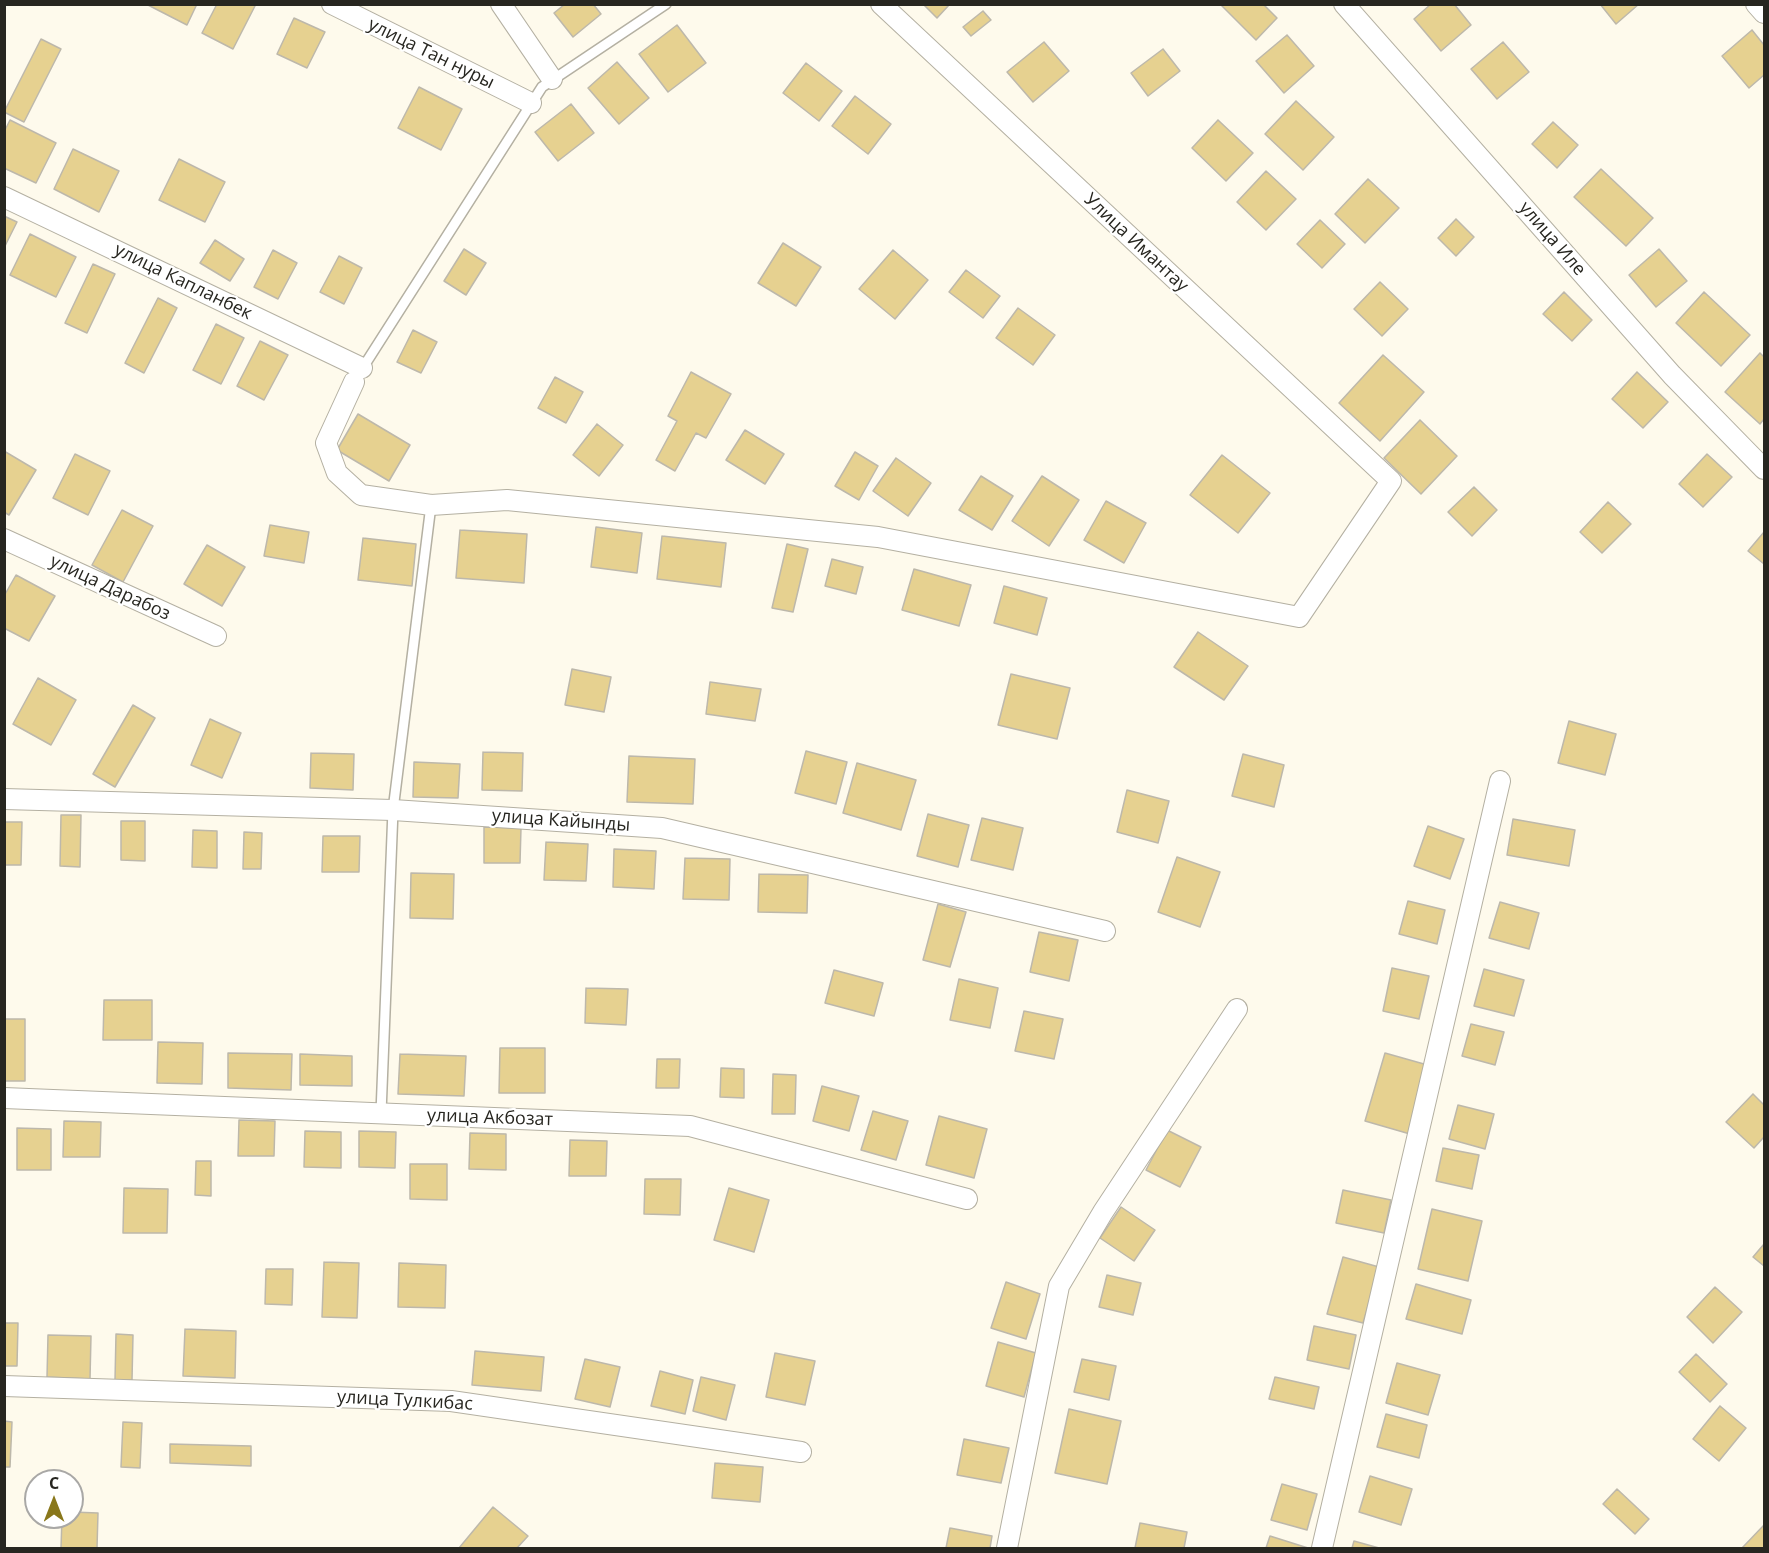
<!DOCTYPE html>
<meta charset="utf-8">
<style>
body{margin:0}
#map{position:relative;width:1769px;height:1553px;overflow:hidden;background:#fefaec;font-family:"Open Sans",sans-serif}
canvas{display:block}
.frame{position:absolute;inset:0;border:6px solid #272620;pointer-events:none}
.north{position:absolute;left:24px;top:1469px;width:60px;height:60px;box-sizing:border-box;background:#fff;border:2px solid #a9a8a6;border-radius:50%;rotate:0deg;font-size:16px;font-weight:700;line-height:24px;text-align:center;color:#272620}
.north::after{content:'';display:block;margin:auto;width:21px;height:27px;background:#89771b;clip-path:polygon(50% 0,100% 100%,50% 72%,0 100%)}
</style>
<div id="map">
<canvas width="1769" height="1553"></canvas>
<div class="frame"></div>
<div class="north">С</div>
</div>
<script>
const g = document.querySelector('canvas').getContext('2d');
g.lineJoin = 'round';
function fill(path, color) {
  g.fillStyle = color;
  g.fill(path, 'evenodd');
}
function shape(rows) {
  const path = new Path2D();
  for (const r of rows) {
    path.moveTo(r[0], r[1]);
    for (let i = 2; i < r.length; i += 2) path.lineTo(r[i], r[i + 1]);
  }
  return path;
}
function stroke(path, color, width, dash) {
  g.strokeStyle = color;
  g.lineWidth = width;
  g.lineCap = dash ? 'butt' : 'round';
  g.setLineDash(dash || []);
  g.stroke(path);
}
function write(font, color, halo, rows, align = 'center') {
  g.font = font + ' "Open Sans",sans-serif';
  g.lineWidth = 4.5;
  g.setLineDash([]);
  g.textBaseline = 'middle';
  g.strokeStyle = halo;
  g.fillStyle = color;
  for (const [text, x, y, turn = 0] of rows) {
    g.save();
    g.translate(x, y);
    g.rotate((+turn || 0) * Math.PI / 180);
    g.textAlign = isNaN(turn) ? turn : align;
    if (halo) g.strokeText(text, 0, 0);
    g.fillText(text, 0, 0);
    g.restore();
  }
}
const building = shape([
 [146,4,197,4,187,25,146,4],
 [217,4,256,4,233,49,202,33,217,4],
 [565,4,593,4,601,14,573,37,554,13,565,4],
 [923,4,950,4,937,18,923,4],
 [1220,4,1263,4,1277,18,1256,40,1220,4],
 [1431,4,1454,4,1471,25,1441,51,1414,19,1431,4],
 [1600,4,1639,4,1616,24,1600,4],
 [983,11,991,20,971,36,963,27,983,11],
 [294,18,325,32,307,68,277,54,294,18],
 [677,25,706,63,668,92,639,54,677,25],
 [1752,30,1764,45,1764,75,1749,88,1722,56,1752,30],
 [1287,35,1314,66,1284,93,1256,61,1287,35],
 [41,39,61,49,24,122,4,112,41,39],
 [1044,42,1069,71,1033,102,1007,72,1044,42],
 [1503,42,1529,72,1497,99,1471,69,1503,42],
 [1163,49,1180,71,1148,96,1131,73,1163,49],
 [617,62,649,98,619,124,588,88,617,62],
 [806,63,842,91,819,121,783,93,806,63],
 [419,87,462,109,441,150,398,128,419,87],
 [855,96,891,124,868,154,832,126,855,96],
 [1296,101,1334,137,1303,170,1265,134,1296,101],
 [571,104,594,133,558,161,535,132,571,104],
 [10,120,56,143,36,183,4,168,4,132,10,120],
 [1218,120,1253,153,1226,181,1192,148,1218,120],
 [1553,122,1578,145,1557,168,1532,144,1553,122],
 [73,149,119,171,99,212,54,189,73,149],
 [179,159,225,182,205,222,159,200,179,159],
 [1601,169,1653,218,1626,246,1574,197,1601,169],
 [1266,171,1296,199,1266,230,1237,202,1266,171],
 [1368,179,1399,208,1365,243,1335,214,1368,179],
 [4,216,17,222,4,248,4,216],
 [1456,219,1474,237,1456,256,1438,238,1456,219],
 [1320,220,1345,244,1322,268,1297,244,1320,220],
 [30,234,76,257,56,297,10,275,30,234],
 [215,240,244,259,230,281,200,263,215,240],
 [783,243,821,267,796,306,758,283,783,243],
 [464,249,486,263,466,295,444,281,464,249],
 [1659,249,1687,281,1656,307,1629,275,1659,249],
 [273,250,297,263,278,299,254,287,273,250],
 [893,250,928,280,895,319,859,289,893,250],
 [339,256,362,268,344,304,320,292,339,256],
 [93,264,115,274,87,333,65,323,93,264],
 [966,270,1000,296,983,318,949,292,966,270],
 [1380,282,1408,309,1382,336,1354,309,1380,282],
 [1564,292,1592,320,1572,341,1543,314,1564,292],
 [1704,292,1750,335,1721,366,1676,323,1704,292],
 [158,298,177,308,144,373,125,363,158,298],
 [1018,308,1055,335,1033,365,996,338,1018,308],
 [216,324,244,338,221,384,193,370,216,324],
 [413,330,437,342,421,373,397,362,413,330],
 [260,341,288,355,264,400,237,386,260,341],
 [1760,353,1764,357,1764,419,1760,424,1725,392,1760,353],
 [1383,355,1424,392,1380,441,1339,403,1383,355],
 [691,372,731,394,706,438,696,433,675,471,656,460,677,421,668,416,691,372],
 [1637,372,1668,402,1643,428,1612,399,1637,372],
 [555,377,583,392,566,423,538,408,555,377],
 [358,414,410,445,389,481,337,450,358,414],
 [1420,420,1457,456,1421,494,1384,458,1420,420],
 [597,424,623,445,599,476,573,455,597,424],
 [745,430,784,454,765,484,726,460,745,430],
 [4,451,36,470,9,515,4,512,4,451],
 [855,452,878,466,859,500,835,486,855,452],
 [75,454,110,471,88,515,53,498,75,454],
 [1707,454,1732,477,1703,507,1679,484,1707,454],
 [1222,455,1270,493,1238,533,1190,495,1222,455],
 [896,458,931,483,908,516,873,491,896,458],
 [981,476,1013,496,992,530,959,510,981,476],
 [1042,476,1079,500,1049,546,1012,521,1042,476],
 [1474,487,1497,510,1472,536,1448,512,1474,487],
 [1106,501,1146,523,1124,563,1084,540,1106,501],
 [1608,502,1631,524,1602,553,1580,532,1608,502],
 [122,510,153,526,123,582,92,565,122,510],
 [270,525,309,532,304,563,264,556,270,525],
 [596,527,642,533,637,573,591,567,596,527],
 [460,530,527,534,524,583,456,578,460,530],
 [1764,532,1764,564,1748,551,1764,532],
 [662,536,726,543,721,587,657,579,662,536],
 [363,538,416,544,412,586,358,580,363,538],
 [787,544,808,549,793,612,772,608,787,544],
 [207,545,245,567,222,606,184,584,207,545],
 [832,559,863,567,856,594,825,586,832,559],
 [914,569,971,585,959,626,902,610,914,569],
 [16,575,55,596,29,641,4,628,4,596,16,575],
 [1004,586,1047,598,1037,635,994,623,1004,586],
 [1198,632,1248,666,1224,700,1174,667,1198,632],
 [572,669,611,677,604,712,565,705,572,669],
 [1011,674,1070,688,1057,739,998,725,1011,674],
 [38,678,76,700,51,745,13,724,38,678],
 [710,682,761,689,755,721,706,714,710,682],
 [133,705,155,718,115,787,93,774,133,705],
 [210,719,241,733,222,778,191,765,210,719],
 [1569,721,1616,734,1605,775,1558,763,1569,721],
 [806,751,847,762,836,804,795,793,806,751],
 [483,752,523,753,522,791,482,790,483,752],
 [311,753,354,754,353,790,310,788,311,753],
 [1243,754,1284,765,1274,807,1232,796,1243,754],
 [629,756,695,759,693,804,627,802,629,756],
 [414,762,460,764,458,798,413,797,414,762],
 [857,763,916,780,901,830,843,813,857,763],
 [1127,790,1169,801,1158,843,1117,832,1127,790],
 [928,814,969,825,958,867,917,856,928,814],
 [61,815,81,815,80,867,60,866,61,815],
 [982,818,1023,828,1013,870,971,860,982,818],
 [1513,819,1575,830,1569,866,1507,855,1513,819],
 [121,821,145,821,145,861,121,860,121,821],
 [4,822,22,822,21,865,4,865,4,822],
 [1428,826,1464,839,1450,879,1414,866,1428,826],
 [484,827,521,828,520,863,484,863,484,827],
 [193,830,217,831,217,868,192,867,193,830],
 [244,832,262,833,261,869,243,869,244,832],
 [323,836,360,836,359,872,322,872,323,836],
 [546,842,588,844,586,881,544,880,546,842],
 [614,849,656,851,654,889,613,887,614,849],
 [1177,857,1220,872,1200,927,1158,912,1177,857],
 [685,858,730,859,729,900,683,899,685,858],
 [411,873,454,874,453,919,410,918,411,873],
 [759,874,808,875,807,913,758,912,759,874],
 [1408,901,1445,910,1437,944,1399,934,1408,901],
 [1500,902,1539,913,1529,949,1489,938,1500,902],
 [938,904,966,912,950,967,923,960,938,904],
 [1039,932,1078,940,1069,981,1030,972,1039,932],
 [1392,968,1429,976,1419,1019,1383,1011,1392,968],
 [1484,969,1524,980,1514,1016,1474,1006,1484,969],
 [834,970,883,983,874,1016,825,1003,834,970],
 [959,979,998,988,990,1028,950,1020,959,979],
 [586,988,628,989,626,1025,585,1023,586,988],
 [104,1000,152,1000,152,1040,103,1040,104,1000],
 [1024,1011,1063,1019,1054,1059,1015,1051,1024,1011],
 [4,1019,25,1019,25,1081,4,1081,4,1019],
 [1471,1024,1504,1032,1495,1065,1462,1056,1471,1024],
 [158,1042,203,1043,202,1084,157,1083,158,1042],
 [500,1048,545,1048,545,1093,499,1093,500,1048],
 [228,1053,292,1054,291,1090,228,1088,228,1053],
 [1385,1053,1431,1066,1410,1134,1365,1121,1385,1053],
 [300,1054,352,1056,352,1086,300,1085,300,1054],
 [400,1054,466,1056,464,1096,398,1094,400,1054],
 [657,1059,680,1059,679,1088,656,1088,657,1059],
 [721,1068,744,1069,744,1098,720,1097,721,1068],
 [773,1074,796,1075,795,1114,772,1114,773,1074],
 [822,1086,859,1096,849,1131,813,1121,822,1086],
 [1753,1094,1764,1105,1764,1137,1754,1148,1726,1122,1753,1094],
 [1458,1105,1494,1114,1485,1149,1449,1139,1458,1105],
 [873,1111,908,1121,896,1160,861,1150,873,1111],
 [939,1116,987,1129,974,1178,926,1165,939,1116],
 [239,1120,275,1121,274,1156,238,1156,239,1120],
 [64,1121,101,1122,100,1157,63,1157,64,1121],
 [17,1128,51,1129,51,1170,17,1170,17,1128],
 [1167,1130,1201,1147,1180,1187,1146,1170,1167,1130],
 [305,1131,341,1132,341,1168,304,1167,305,1131],
 [359,1131,396,1132,395,1168,359,1167,359,1131],
 [470,1133,506,1134,506,1170,469,1169,470,1133],
 [570,1140,607,1141,606,1176,569,1176,570,1140],
 [1443,1148,1479,1155,1472,1189,1436,1181,1443,1148],
 [196,1161,211,1161,211,1196,195,1195,196,1161],
 [410,1164,447,1164,447,1200,410,1199,410,1164],
 [645,1179,681,1179,680,1215,644,1214,645,1179],
 [124,1188,168,1189,167,1233,123,1233,124,1188],
 [729,1188,769,1200,754,1252,714,1240,729,1188],
 [1343,1190,1391,1200,1384,1233,1336,1223,1343,1190],
 [1121,1207,1155,1230,1134,1261,1100,1238,1121,1207],
 [1432,1209,1482,1221,1468,1281,1418,1269,1432,1209],
 [1764,1244,1764,1266,1753,1257,1764,1244],
 [1343,1257,1379,1267,1363,1323,1327,1314,1343,1257],
 [324,1262,359,1263,357,1318,322,1317,324,1262],
 [399,1263,446,1265,445,1308,398,1307,399,1263],
 [266,1269,293,1269,292,1305,265,1304,266,1269],
 [1107,1275,1141,1283,1133,1315,1099,1307,1107,1275],
 [1006,1282,1040,1294,1026,1339,991,1328,1006,1282],
 [1416,1284,1471,1300,1462,1334,1406,1319,1416,1284],
 [1715,1287,1742,1312,1713,1343,1687,1317,1715,1287],
 [4,1323,18,1323,17,1366,4,1366,4,1323],
 [1314,1326,1356,1335,1349,1369,1307,1360,1314,1326],
 [185,1329,236,1331,235,1378,183,1376,185,1329],
 [116,1334,133,1335,132,1380,115,1380,116,1334],
 [48,1335,91,1336,90,1379,47,1377,48,1335],
 [998,1342,1036,1353,1024,1397,986,1386,998,1342],
 [475,1351,544,1357,541,1391,472,1385,475,1351],
 [775,1353,815,1361,805,1405,766,1397,775,1353],
 [1696,1354,1727,1384,1710,1402,1679,1372,1696,1354],
 [585,1359,620,1367,610,1407,575,1399,585,1359],
 [1082,1359,1116,1366,1109,1400,1074,1392,1082,1359],
 [1397,1363,1440,1375,1428,1415,1386,1403,1397,1363],
 [660,1371,693,1380,685,1414,651,1406,660,1371],
 [701,1377,735,1385,726,1420,693,1411,701,1377],
 [1275,1377,1319,1387,1314,1409,1269,1399,1275,1377],
 [1720,1406,1746,1428,1719,1461,1693,1439,1720,1406],
 [1069,1409,1121,1421,1107,1484,1055,1473,1069,1409],
 [1386,1414,1427,1425,1419,1458,1377,1447,1386,1414],
 [4,1421,12,1422,10,1467,4,1467,4,1421],
 [123,1422,142,1423,140,1468,121,1467,123,1422],
 [964,1439,1009,1448,1001,1483,957,1475,964,1439],
 [170,1444,251,1446,251,1466,170,1463,170,1444],
 [715,1463,763,1467,760,1502,712,1498,715,1463],
 [1370,1476,1412,1489,1401,1525,1359,1512,1370,1476],
 [1282,1484,1317,1494,1307,1530,1271,1520,1282,1484],
 [1617,1489,1649,1519,1635,1534,1603,1504,1617,1489],
 [493,1507,528,1536,517,1548,459,1548,493,1507],
 [72,1512,98,1513,97,1548,61,1548,62,1517,72,1517,72,1512],
 [1140,1523,1187,1532,1184,1548,1135,1548,1140,1523],
 [1764,1525,1764,1548,1742,1548,1764,1525],
 [950,1528,992,1536,990,1548,946,1548,950,1528],
 [1270,1536,1308,1548,1266,1548,1270,1536],
 [1354,1541,1379,1548,1352,1548,1354,1541]
]);
const service = shape([
 [362,369,542,87,666,4],
 [381,1113,393,810,431,505]
]);
const minor = shape([
 [332,4,531,103],
 [501,4,552,79],
 [1344,4,1672,375,1764,469],
 [1756,4,1764,13],
 [4,197,362,368],
 [354,382,326,443,337,473,361,495,431,505,507,500,878,537,1299,617,1391,481,881,4],
 [4,539,216,636],
 [4,799,393,810,662,828,1105,931],
 [4,1098,690,1126,967,1199],
 [4,1386,451,1401,801,1452],
 [1007,1548,1059,1286,1103,1212,1237,1009],
 [1322,1548,1500,781]
]);
const streetNames = [
 ["улица Тан нуры",431,54,26],
 ["улица Иле",1552,239,49],
 ["Улица Имантау",1136,243,43],
 ["улица Капланбек",183,282,26],
 ["улица Дарабоз",110,588,25],
 ["улица Кайынды",561,821,4],
 ["улица Акбозат",490,1118,2],
 ["улица Тулкибас",405,1401,3]
];
fill(building, '#e6d190');
stroke(building, '#bdb8ab', 1.5);
stroke(service, '#b4b0a2', 12);
stroke(minor, '#b4b0a2', 22);
stroke(service, '#fff', 9);
stroke(minor, '#fff', 20);
write('18px', '#272620', '#fff', streetNames);
</script>
